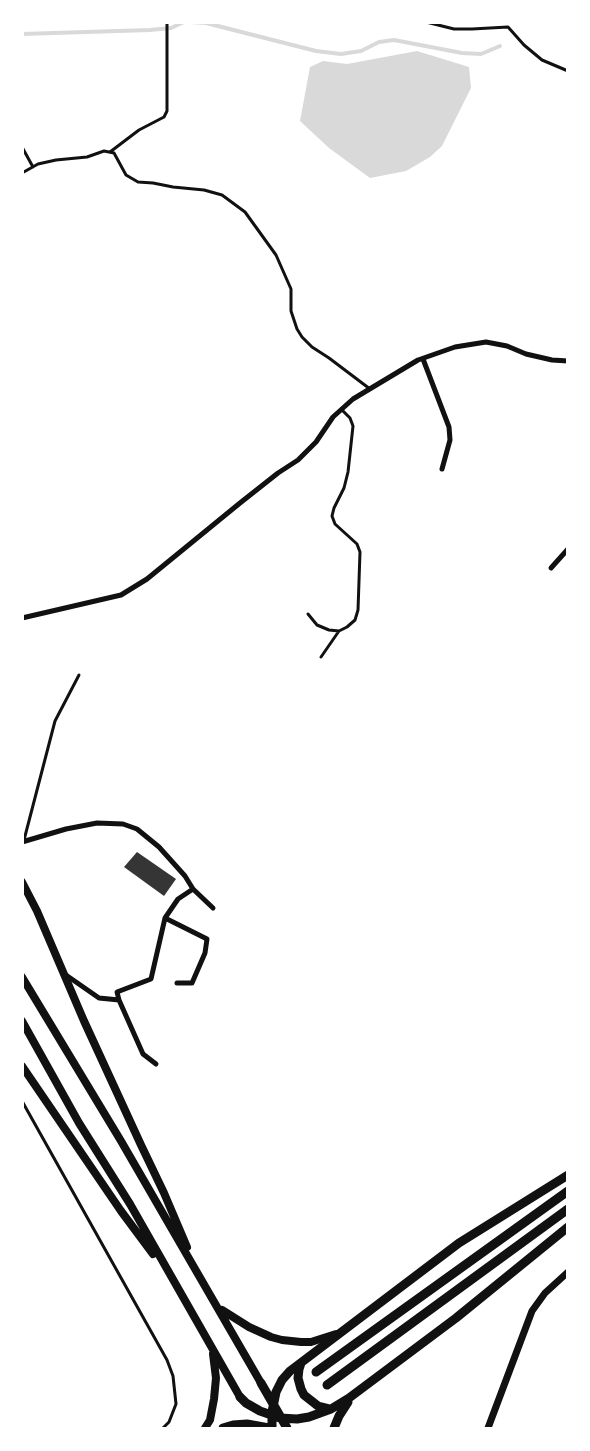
<!DOCTYPE html>
<style>
body{margin:0}
#map{position:relative;width:590px;height:1451px;overflow:hidden;background:#fff;font-family:"DejaVu Sans",sans-serif}
canvas{display:block}
.frame{position:absolute;inset:0;border:24px solid #fff;pointer-events:none}
</style>
<div id="map">
<canvas width="590" height="1451"></canvas>
<div class="frame"></div>
</div>
<script>
const g = document.querySelector('canvas').getContext('2d');
g.lineJoin = 'round';
function fill(path, color) {
  g.fillStyle = color;
  g.fill(path, 'evenodd');
}
function shape(rows) {
  const path = new Path2D();
  for (const r of rows) {
    path.moveTo(r[0], r[1]);
    for (let i = 2; i < r.length; i += 2) path.lineTo(r[i], r[i + 1]);
  }
  return path;
}
function stroke(path, color, width, dash) {
  g.strokeStyle = color;
  g.lineWidth = width;
  g.lineCap = dash ? 'butt' : 'round';
  g.setLineDash(dash || []);
  g.stroke(path);
}
const water = shape([
 [417,51,469,67,471,88,442,146,430,157,406,171,370,178,329,148,300,121,310,67,323,61,347,64]
]);
const stream = shape([
 [190,22,206,23,316,51,341,54,361,51,379,42,394,40,462,53,481,54,500,46],
 [22,34,150,30,171,28,184,22]
]);
const building = shape([
 [137,852,176,879,164,896,124,867]
]);
const service = shape([
 [426,22,454,29,472,29,508,27,524,45,542,60,568,71],
 [22,147,33,167],
 [110,152,139,130,164,117,167,111,167,22],
 [22,173,38,164,56,160,87,157,104,151,114,153,126,175,138,182,153,183,173,187,204,190,222,195,245,212,276,255,291,289,291,311,297,329,302,337,312,347,329,358,370,389],
 [308,614,317,625,329,630,339,631,347,627,355,620,358,610,360,552,357,544,335,524,332,516,334,508,344,488,348,472,353,426,350,418,341,409],
 [321,657,339,631],
 [24,840,55,721,79,675],
 [22,1101,167,1360,173,1376,176,1404,169,1422,163,1428]
]);
const minor = shape([
 [423,359,449,427,450,440,442,469],
 [551,568,568,549],
 [22,618,121,595,147,579,240,503,278,473,298,460,316,442,333,417,353,399,418,360,455,347,486,342,507,346,526,354,552,360,568,361],
 [22,842,66,829,97,823,123,824,137,829,159,847,185,876,193,889,213,908],
 [165,918,207,939,205,953,192,983,177,983],
 [63,973,99,998,119,1000,117,992,151,979,165,918,178,899,193,889],
 [119,1000,143,1054,156,1064]
]);
const tertiary = shape([
 [488,1428,532,1311,545,1293,568,1272]
]);
const secondary = shape([
 [22,882,37,911,84,1021,141,1145,164,1193,187,1247],
 [22,977,121,1141,261,1383],
 [22,1021,79,1123,130,1204,240,1397],
 [22,1066,121,1211,153,1254],
 [222,1310,249,1327,271,1337,282,1340,301,1342,311,1342,336,1334],
 [205,1428,210,1420,214,1399,216,1378,213,1354]
]);
const trunk = shape([
 [301,1363,299,1369,298,1378,301,1389,304,1395,318,1406,330,1409],
 [316,1372,568,1191],
 [261,1383,287,1428],
 [327,1385,568,1209],
 [240,1397,246,1403,260,1411,280,1418,297,1419,309,1417,331,1409,349,1398,456,1318,568,1227],
 [223,1428,233,1425,247,1424,269,1428],
 [272,1428,272,1412,276,1392,282,1380,290,1371,459,1243,568,1175],
 [334,1428,339,1416,348,1402]
]);
fill(water, '#d9d9d9');
stroke(stream, '#d9d9d9', 4);
fill(building, '#353535');
stroke(service, '#111', 3);
stroke(minor, '#111', 5);
stroke(tertiary, '#111', 7);
stroke(secondary, '#111', 8);
stroke(trunk, '#111', 9);
</script>
